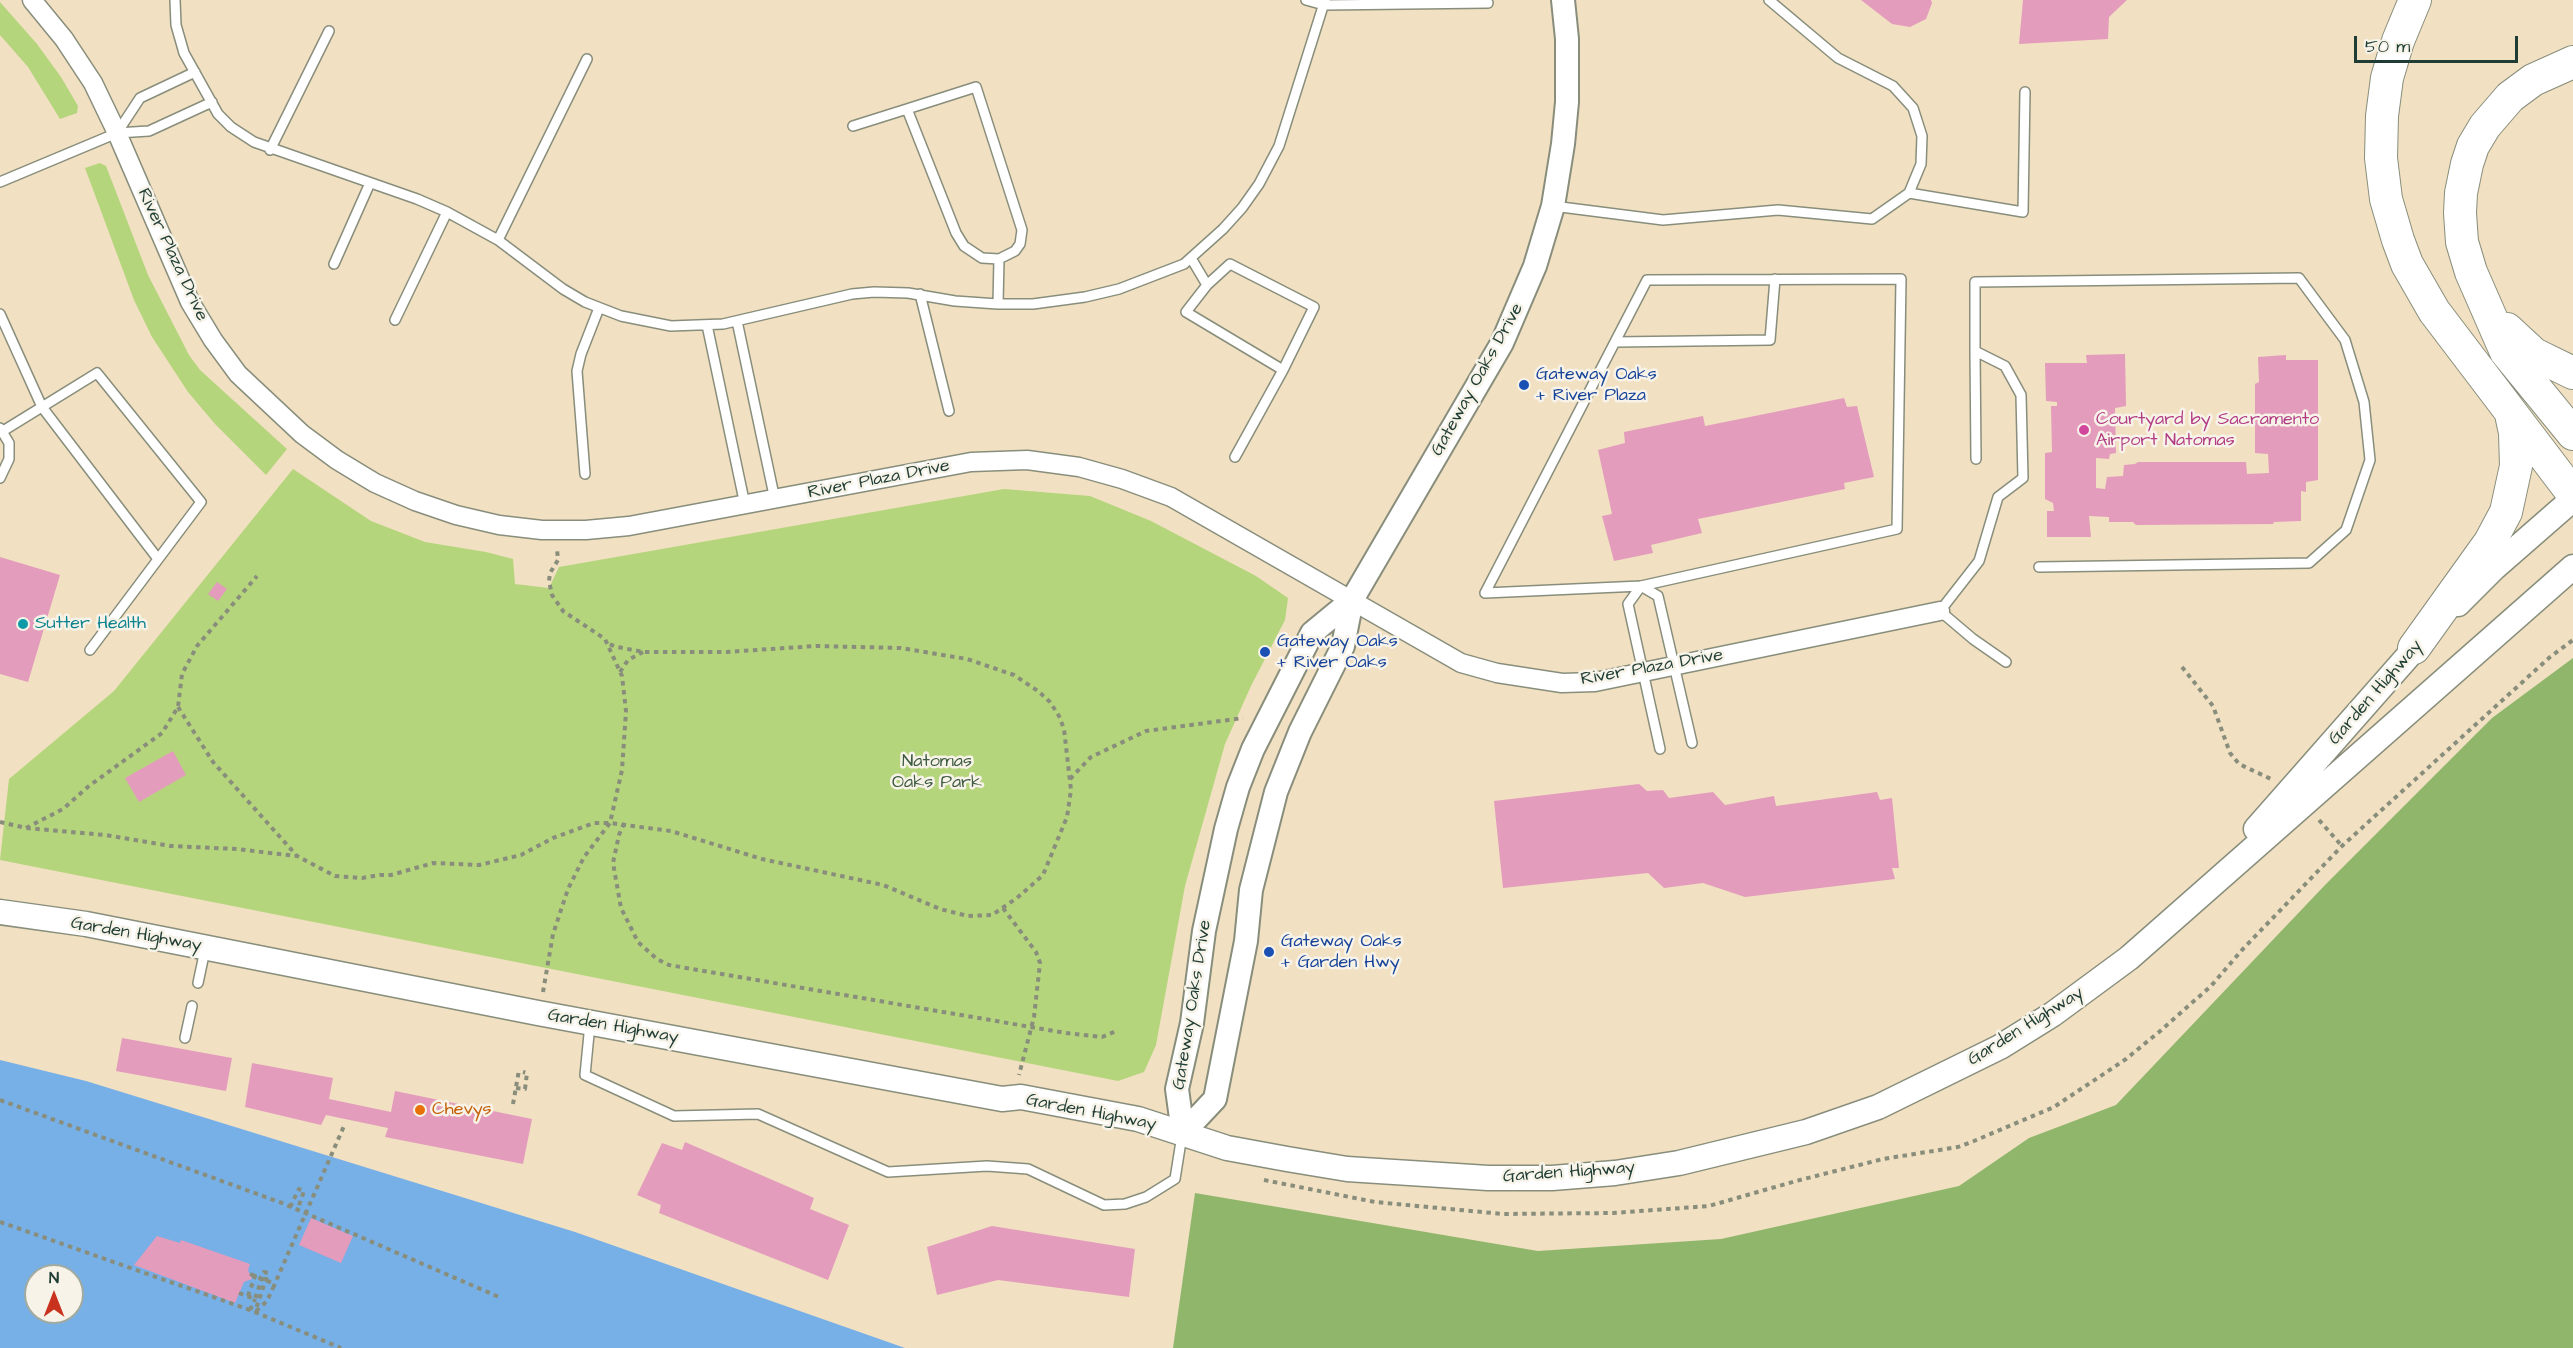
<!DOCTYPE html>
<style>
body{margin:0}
#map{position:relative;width:2573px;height:1348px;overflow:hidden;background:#f1e0c2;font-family:"Architects Daughter",sans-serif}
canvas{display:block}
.north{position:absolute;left:24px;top:1264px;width:60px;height:60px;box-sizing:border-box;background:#f7f3e8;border:2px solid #a1aaa0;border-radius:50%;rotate:0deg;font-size:16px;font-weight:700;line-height:24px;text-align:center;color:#1f3d34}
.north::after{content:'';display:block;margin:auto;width:21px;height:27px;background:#c8321e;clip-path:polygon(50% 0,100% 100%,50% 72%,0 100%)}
.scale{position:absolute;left:2354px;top:36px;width:164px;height:27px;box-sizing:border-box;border:3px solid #1f3d34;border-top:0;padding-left:8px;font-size:18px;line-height:21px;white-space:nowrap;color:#1f3d34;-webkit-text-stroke:4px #f7f3e8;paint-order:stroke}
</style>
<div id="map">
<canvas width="2573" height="1348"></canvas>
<div class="north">N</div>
<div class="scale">50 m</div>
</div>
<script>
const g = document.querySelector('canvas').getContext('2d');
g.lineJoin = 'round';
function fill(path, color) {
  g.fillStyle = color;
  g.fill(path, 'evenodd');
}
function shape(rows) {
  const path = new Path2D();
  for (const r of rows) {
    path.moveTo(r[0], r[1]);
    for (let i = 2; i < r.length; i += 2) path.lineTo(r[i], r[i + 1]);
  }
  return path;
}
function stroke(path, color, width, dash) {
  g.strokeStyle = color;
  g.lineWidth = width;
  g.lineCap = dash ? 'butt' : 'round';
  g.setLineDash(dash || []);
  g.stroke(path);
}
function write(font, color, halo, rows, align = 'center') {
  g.font = font + ' "Architects Daughter",sans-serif';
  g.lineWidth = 5;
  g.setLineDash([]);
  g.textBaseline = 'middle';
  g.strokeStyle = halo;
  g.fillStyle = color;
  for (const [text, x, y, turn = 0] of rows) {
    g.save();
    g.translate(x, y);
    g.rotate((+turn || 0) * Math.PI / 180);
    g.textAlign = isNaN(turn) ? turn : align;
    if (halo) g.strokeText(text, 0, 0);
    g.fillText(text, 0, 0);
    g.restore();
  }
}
const green = shape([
 [0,2,37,44,61,77,78,106,77,113,60,119,28,67,0,35],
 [100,163,106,166,148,275,189,355,200,370,287,449,266,475,215,424,188,392,152,337,134,300,85,168],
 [293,469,371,521,425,542,486,552,513,559,515,584,549,588,559,567,1004,489,1090,496,1151,521,1256,576,1288,598,1285,620,1251,686,1225,744,1185,886,1156,1045,1144,1072,1118,1081,0,860,9,779,114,691]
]);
const forest = shape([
 [2573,658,2573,1348,1173,1348,1195,1193,1538,1251,1721,1239,1959,1186,2029,1138,2116,1105,2325,885,2492,718]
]);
const water = shape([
 [0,1060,86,1081,575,1232,905,1348,0,1348],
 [36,1276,72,1276,72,1312,36,1312]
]);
const building = shape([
 [1861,0,1931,0,1932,3,1926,19,1910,27,1892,24],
 [2023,0,2127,0,2109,17,2108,39,2019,44],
 [2125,354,2126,406,2115,408,2116,453,2110,454,2109,459,2096,458,2096,488,2105,489,2107,477,2123,476,2124,465,2135,464,2138,462,2246,462,2247,474,2269,473,2268,454,2255,453,2255,384,2259,382,2258,357,2286,355,2286,360,2318,360,2318,480,2306,482,2306,492,2301,491,2301,521,2274,522,2273,524,2136,525,2133,522,2109,522,2109,517,2089,516,2091,537,2047,537,2047,511,2054,511,2053,503,2045,499,2045,453,2052,452,2051,406,2057,406,2057,402,2046,401,2045,363,2087,363,2086,355],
 [1844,398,1847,407,1857,406,1874,477,1844,483,1845,489,1698,519,1702,533,1651,545,1653,553,1614,561,1602,516,1612,514,1598,450,1625,443,1624,432,1703,416,1705,426],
 [0,557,60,575,28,682,0,674],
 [217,582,227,589,218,601,208,594],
 [173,751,186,775,139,802,125,778],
 [1639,784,1647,791,1663,790,1669,798,1713,792,1725,805,1774,796,1776,806,1877,792,1880,800,1892,798,1899,868,1892,868,1895,879,1745,897,1703,883,1664,888,1648,873,1503,888,1494,801],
 [122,1038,232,1058,226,1091,116,1071],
 [252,1063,333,1078,329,1099,391,1112,395,1091,532,1119,523,1164,385,1137,388,1128,326,1115,321,1125,245,1107],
 [685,1142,814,1198,810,1209,849,1225,828,1280,659,1213,661,1205,637,1195,662,1143,682,1150],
 [311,1218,353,1236,341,1263,299,1245],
 [992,1226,1135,1249,1129,1297,998,1280,937,1295,927,1247],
 [157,1236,180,1243,181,1240,250,1264,248,1270,252,1279,244,1282,235,1303,134,1265]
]);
const path = shape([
 [2182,667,2213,706,2230,753,2239,764,2271,779],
 [620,672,628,660,643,652],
 [178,707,213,762,297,856,335,876,362,878,380,875,391,875,433,863,479,865,521,855,553,838,594,823,610,823,671,831,762,859,883,885,940,909,968,916,992,915,1017,898,1043,875,1067,817,1071,790,1064,729,1059,716,1050,702,1038,691,1014,675,967,659,901,648,816,646,726,652,644,652,617,647,606,643],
 [1070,779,1091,757,1146,731,1243,718],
 [2319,820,2342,846],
 [0,822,26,828,105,835,171,846,236,849,297,856],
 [624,823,619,835,613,863,621,908,638,942,657,959,669,965,1066,1033,1102,1037,1116,1031],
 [26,828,63,809,89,786,162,733,178,707,182,674,197,646,257,576],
 [1003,908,1036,952,1040,963,1034,1017,1019,1075],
 [543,992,553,934,568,889,584,857,610,823,622,770,626,711,622,676,605,639,563,611,552,595,549,581,550,573,558,560,557,549],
 [516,1088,525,1089,527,1073,523,1072],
 [0,1100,282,1203,499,1297],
 [513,1104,519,1070],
 [1264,1180,1375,1202,1503,1214,1613,1213,1709,1206,1796,1181,1883,1159,1958,1147,1974,1141,2054,1107,2126,1059,2159,1032,2211,986,2242,950,2342,846,2550,657,2573,640],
 [290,1207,299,1189,304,1191,297,1211],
 [0,1222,250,1310,341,1348],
 [239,1293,255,1299,264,1272,268,1273,255,1312],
 [248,1296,255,1276,250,1274],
 [250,1310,255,1299],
 [256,1311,267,1301,273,1288]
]);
const service = shape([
 [175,0,176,25,184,53,218,114,231,127,254,142,417,199,447,212,498,240,563,289,585,302,621,316,671,326,723,324,852,294,874,292,908,293,955,301,998,304,1033,304,1085,297,1119,289,1184,264,1223,229,1242,208,1259,184,1279,146,1325,0],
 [1306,0,1324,5,1488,3],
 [1769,0,1838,58,1893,86,1913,108,1922,136,1921,164,1909,193,2023,212,2025,92],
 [976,87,1022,230,1020,244,1015,251,999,259,982,258,964,246,956,233,907,109,976,87],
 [853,126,907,109],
 [117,133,140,98,195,72],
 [270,150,329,31],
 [0,182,117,133,149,131,212,102],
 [1553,206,1663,220,1778,210,1872,219,1909,193],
 [498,240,587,59],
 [1191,258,1207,285],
 [334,264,370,183],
 [1901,279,1897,529,1641,586,1485,593,1647,280,1901,279],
 [920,294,949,411],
 [998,304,999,259],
 [0,314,42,407,158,559],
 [395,320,447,212],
 [737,321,775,500],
 [707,325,745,505],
 [1615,342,1770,340,1775,279],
 [1975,351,1976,459],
 [3,431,97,373,201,502,90,650],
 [1235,457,1283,370,1314,307,1230,264,1207,285,1186,312,1283,370],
 [585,474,577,371,581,354,599,308],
 [0,478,9,459,9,443,0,428],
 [2006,662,1973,639,1940,611,1979,561,1998,497,2023,478,2021,395,2005,366,1975,351,1975,282,2299,278,2345,340,2364,402,2370,460,2346,530,2309,563,2039,567],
 [1660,749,1628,604,1641,586,1658,596,1692,743],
 [198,983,205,950],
 [590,1024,585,1075,674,1116,758,1114,888,1172,987,1166,1028,1169,1104,1205,1125,1204,1146,1197,1175,1179,1182,1135],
 [185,1038,192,1006]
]);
const minor = shape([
 [32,0,64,39,93,83,117,133,190,302,213,340,238,374,302,434,337,460,375,483,415,501,456,515,499,525,542,530,586,530,629,526,971,462,1027,460,1079,467,1122,479,1171,497,1461,663,1497,673,1562,683,1595,682,1940,611]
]);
const tertiary = shape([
 [1183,1133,1215,1099,1246,941,1251,890,1276,792,1300,732,1343,646,1352,600,1502,343,1535,266,1553,206,1563,144,1567,102,1567,39,1563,0],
 [1183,1133,1177,1089,1192,1023,1204,931,1226,829,1238,787,1253,749,1312,633,1352,600]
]);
const secondary = shape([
 [2458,604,2494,568,2573,499],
 [2256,829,2425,637],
 [0,912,86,924,538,1013,1002,1099,1021,1097,1138,1119,1227,1148,1287,1159,1347,1169,1488,1178,1552,1178,1615,1173,1679,1163,1806,1132,1878,1107,2000,1047,2053,1014,2129,958,2573,567]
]);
const motorway = shape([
 [2415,0,2398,41,2387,78,2382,116,2381,158,2386,199,2398,240,2407,264,2434,311,2573,494],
 [2573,62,2533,80,2510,97,2485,126,2473,146,2467,164,2461,193,2460,213,2462,242,2471,272,2506,352,2573,434],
 [2507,329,2534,354,2573,373],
 [2414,648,2490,542,2506,512,2516,466,2515,433,2511,414]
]);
const pathBridge = shape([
 [250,1274,275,1284],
 [273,1288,344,1126]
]);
const markers = [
 [1524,385,6,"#1a4fb4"],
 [2084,430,6,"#d1479c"],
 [23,624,6,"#0f9aa8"],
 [1265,652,6,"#1a4fb4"],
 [1269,952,6,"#1a4fb4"],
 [420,1110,6,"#e8710a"]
];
const streetNames = [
 ["River Plaza Drive",172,255,65],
 ["Gateway Oaks Drive",1478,380,-61],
 ["River Plaza Drive",879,480,-11],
 ["River Plaza Drive",1652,668,-10],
 ["Garden Highway",2376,693,-49],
 ["Garden Highway",136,935,10],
 ["Gateway Oaks Drive",1193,1005,-81],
 ["Garden Highway",613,1027,10],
 ["Garden Highway",2026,1027,-32],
 ["Garden Highway",1091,1113,11],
 ["Garden Highway",1569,1173,-4]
];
const transitNames = [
 ["Gateway Oaks",1536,375],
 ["+ River Plaza",1536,396],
 ["Gateway Oaks",1277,642],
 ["+ River Oaks",1277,663],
 ["Gateway Oaks",1281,942],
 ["+ Garden Hwy",1281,963]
];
const hotelNames = [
 ["Courtyard by Sacramento",2096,420],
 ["Airport Natomas",2096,441]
];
const cultureNames = [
 ["Sutter Health",35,624]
];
const parkNames = [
 ["Natomas",937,762],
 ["Oaks Park",937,783]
];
const foodNames = [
 ["Chevys",432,1110]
];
fill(green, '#b5d57c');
fill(forest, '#90b66c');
fill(water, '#77afe7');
fill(building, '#e39cbb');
stroke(service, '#888e7b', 12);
stroke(minor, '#888e7b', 21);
stroke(tertiary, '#888e7b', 26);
stroke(secondary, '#888e7b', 27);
stroke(motorway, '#888e7b', 34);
stroke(path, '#888e7b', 4, [4.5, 4.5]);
stroke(service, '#fff', 9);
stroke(minor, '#fff', 18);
stroke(tertiary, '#fff', 22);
stroke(secondary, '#fff', 24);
stroke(motorway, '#fff', 32);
stroke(pathBridge, '#888e7b', 4, [4.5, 4.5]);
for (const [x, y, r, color] of markers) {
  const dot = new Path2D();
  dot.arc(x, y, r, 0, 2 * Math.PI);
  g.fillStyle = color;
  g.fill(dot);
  stroke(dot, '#f7f3e8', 2);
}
write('18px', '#1f3d34', '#f7f3e8', streetNames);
write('18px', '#164399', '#f7f3e8', transitNames, 'left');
write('18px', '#b23c85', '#f7f3e8', hotelNames, 'left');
write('18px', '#0d838f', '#f7f3e8', cultureNames, 'left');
write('18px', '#3d5b42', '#f7f3e8', parkNames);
write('18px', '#c56008', '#f7f3e8', foodNames, 'left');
</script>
